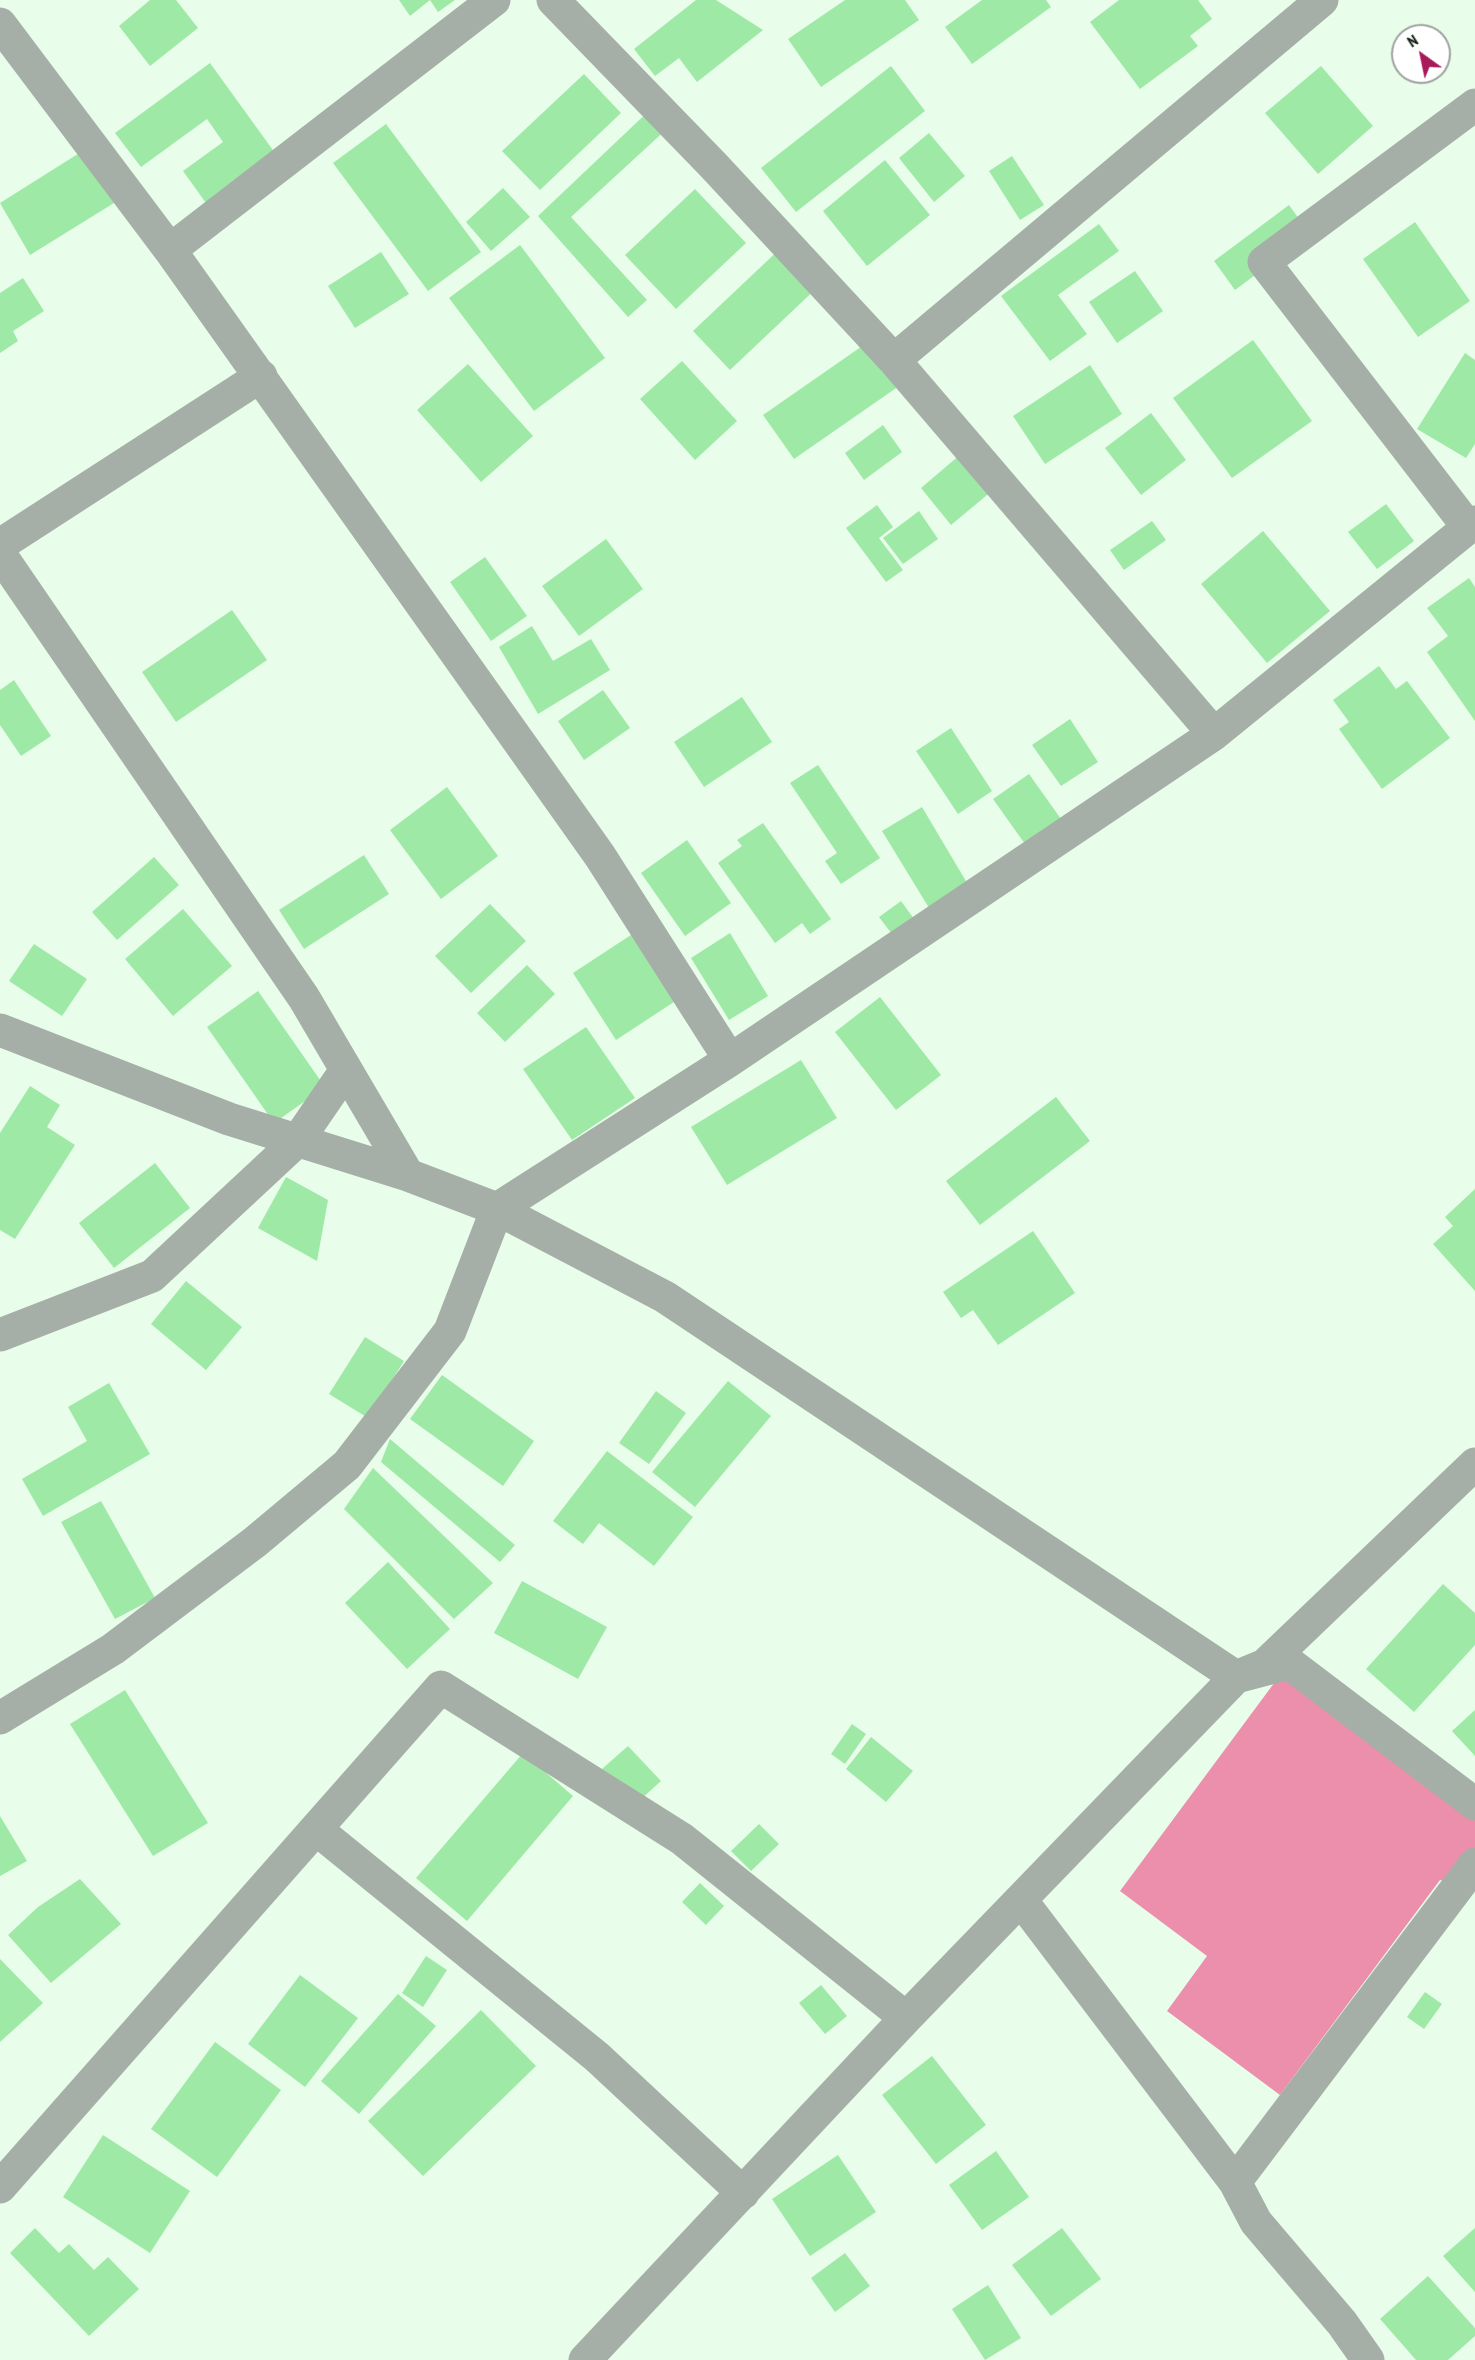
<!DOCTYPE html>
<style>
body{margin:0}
#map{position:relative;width:1475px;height:2360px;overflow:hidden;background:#e8fdea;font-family:"PT Sans Narrow",sans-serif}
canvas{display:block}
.north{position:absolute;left:1391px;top:24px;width:60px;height:60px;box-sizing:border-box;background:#fff;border:2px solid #9fa3a0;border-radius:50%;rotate:327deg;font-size:16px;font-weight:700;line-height:24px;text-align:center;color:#101811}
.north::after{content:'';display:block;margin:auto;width:21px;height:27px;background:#a81a5a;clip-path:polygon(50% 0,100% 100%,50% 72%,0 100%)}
</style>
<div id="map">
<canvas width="1475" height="2360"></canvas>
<div class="north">N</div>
</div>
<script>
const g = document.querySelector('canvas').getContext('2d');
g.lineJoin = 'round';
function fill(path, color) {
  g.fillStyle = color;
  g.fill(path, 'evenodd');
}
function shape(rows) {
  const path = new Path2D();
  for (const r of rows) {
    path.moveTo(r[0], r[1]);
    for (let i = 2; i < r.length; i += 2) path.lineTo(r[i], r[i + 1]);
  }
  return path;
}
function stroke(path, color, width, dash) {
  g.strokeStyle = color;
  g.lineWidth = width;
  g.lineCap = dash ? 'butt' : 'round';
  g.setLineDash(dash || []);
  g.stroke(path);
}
const forest = shape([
 [1289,1663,1475,1801,1475,1889,1440,1880,1280,2095,1167,2011,1207,1956,1120,1891]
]);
const building = shape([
 [150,0,176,0,198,28,150,66,119,26],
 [399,0,455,0,438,12,430,0,410,16],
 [696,0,716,0,763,30,697,82,679,58,655,76,634,49],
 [845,0,905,0,919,20,821,87,788,39],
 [982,0,1046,0,1051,7,972,64,945,27],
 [1119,0,1198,0,1212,19,1190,36,1198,46,1140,89,1090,22],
 [210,63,275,153,206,203,183,171,223,142,207,119,141,167,115,133],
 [891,66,925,111,796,212,761,168],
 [1321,66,1373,126,1318,174,1265,113],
 [584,74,621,113,540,190,502,151],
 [653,107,670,126,571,217,647,300,628,317,538,216],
 [386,124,481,252,428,291,333,163],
 [929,133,965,176,934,202,899,158],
 [81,152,114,203,30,255,0,203],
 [1012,156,1044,205,1020,220,989,171],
 [885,160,930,215,867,266,823,211],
 [503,188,530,217,491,251,466,222],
 [695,189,746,243,676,309,625,255],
 [1289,205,1310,234,1235,290,1214,261],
 [1415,222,1470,301,1418,337,1363,259],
 [1099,224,1119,251,1058,295,1087,334,1050,361,1001,296],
 [785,244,822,283,730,370,693,331],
 [520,245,605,358,534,411,449,298],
 [381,252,409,294,355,328,328,286],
 [1135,271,1163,311,1117,343,1089,302],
 [23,278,44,311,13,331,18,341,0,353,0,293],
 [1253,340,1312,421,1232,478,1173,398],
 [868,342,899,386,794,459,763,415],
 [1465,353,1475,360,1475,444,1466,458,1417,429],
 [682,361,737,421,695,460,640,399],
 [468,364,533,436,481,482,417,410],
 [1090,365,1122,414,1045,464,1013,416],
 [1151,413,1186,460,1141,495,1105,448],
 [883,425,902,452,864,480,845,453],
 [968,448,999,485,951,525,921,488],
 [1386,504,1414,541,1377,569,1348,532],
 [877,505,893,527,879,538,903,570,886,582,846,528],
 [919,511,938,539,903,564,883,538],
 [1152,521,1166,540,1124,570,1110,550],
 [1263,531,1330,611,1267,663,1201,584],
 [606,539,643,589,579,636,542,586],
 [485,557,527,616,491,641,450,582],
 [1469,578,1475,587,1475,721,1427,652,1448,636,1427,608],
 [232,610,267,660,176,722,142,672],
 [532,626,553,661,591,639,610,670,538,714,499,647],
 [1379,666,1396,689,1407,681,1450,738,1382,789,1339,729,1349,722,1333,700],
 [14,680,51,736,21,756,0,725,0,690],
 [603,690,630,728,584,760,558,721],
 [742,697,772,742,704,787,674,742],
 [1070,719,1098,762,1061,786,1032,745],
 [951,728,992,791,958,814,916,751],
 [818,765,880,858,841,884,825,861,837,853,790,783],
 [1029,774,1061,819,1025,844,993,799],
 [447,787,498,856,441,899,390,830],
 [922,807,976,898,937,921,882,831],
 [763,823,831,919,810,934,802,923,775,943,718,863,742,846,737,840],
 [687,840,731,903,685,936,641,873],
 [364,855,389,894,304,949,279,910],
 [154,857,179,885,117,940,92,912],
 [901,901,922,930,901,946,879,917],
 [490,904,526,941,471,993,435,956],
 [183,909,232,966,173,1016,125,959],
 [634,933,677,1000,616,1040,573,973],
 [730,933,768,996,729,1020,691,958],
 [34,944,87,979,62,1016,9,981],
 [527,965,555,994,505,1042,477,1013],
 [258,991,325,1087,274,1123,207,1027],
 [880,997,941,1075,896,1110,835,1032],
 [586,1027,635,1098,572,1140,523,1069],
 [801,1060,837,1118,727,1185,691,1127],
 [30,1086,60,1105,47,1127,75,1145,15,1239,0,1230,0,1133],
 [1056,1097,1090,1141,980,1225,946,1181],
 [155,1163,190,1208,114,1268,79,1223],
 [286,1177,328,1200,317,1261,258,1228],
 [1475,1189,1475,1291,1433,1244,1453,1226,1445,1217],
 [1033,1231,1075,1293,998,1345,973,1310,961,1318,943,1292],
 [186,1281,242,1327,206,1370,151,1324],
 [365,1337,404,1361,368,1418,329,1394],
 [442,1375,534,1441,503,1486,410,1419],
 [728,1381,771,1416,695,1507,652,1472],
 [109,1383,150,1454,43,1516,22,1479,87,1441,68,1407],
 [656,1391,686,1413,649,1464,619,1443],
 [390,1439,515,1545,500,1562,381,1462],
 [607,1451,693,1517,654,1566,599,1523,583,1544,553,1521],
 [373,1468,493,1583,454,1619,344,1509],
 [101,1501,155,1598,115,1619,61,1522],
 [388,1562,450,1629,407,1669,345,1603],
 [522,1581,607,1627,578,1679,494,1633],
 [1443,1584,1475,1613,1475,1645,1414,1712,1366,1669],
 [125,1690,208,1823,153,1856,70,1724],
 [1475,1710,1475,1756,1452,1731],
 [852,1724,866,1734,845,1764,831,1754],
 [871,1737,913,1771,886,1802,846,1769],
 [628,1746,661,1781,627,1812,594,1776],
 [523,1753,573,1796,467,1921,416,1878],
 [0,1816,27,1861,0,1876],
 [759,1824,779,1844,751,1871,731,1851],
 [80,1879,121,1924,51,1983,8,1935,38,1907],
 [700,1883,724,1906,706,1925,682,1902],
 [426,1956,447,1970,423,2007,402,1993],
 [0,1959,43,2003,0,2042],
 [300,1975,358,2018,305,2087,248,2044],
 [821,1985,847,2016,825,2034,799,2003],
 [1425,1992,1442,2004,1424,2029,1407,2017],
 [398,1994,436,2026,359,2114,321,2081],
 [481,2010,536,2066,423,2176,368,2121],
 [215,2042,281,2090,217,2177,151,2129],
 [932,2056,986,2125,936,2164,882,2095],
 [103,2135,190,2191,150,2253,63,2197],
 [996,2151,1029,2197,982,2230,949,2185],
 [838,2155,876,2212,810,2256,772,2199],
 [35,2228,59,2253,69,2244,94,2270,108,2257,139,2289,89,2336,10,2253],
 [1062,2228,1101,2279,1051,2316,1012,2265],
 [1475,2228,1475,2292,1443,2256],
 [845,2253,870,2286,835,2312,811,2278],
 [1428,2276,1475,2328,1475,2336,1448,2360,1416,2360,1380,2319],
 [988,2285,1021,2338,985,2360,952,2309]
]);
const minor = shape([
 [553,0,714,166,894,360,1214,734],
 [0,24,170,250,600,856,730,1060],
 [170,250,494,0],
 [894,360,1322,0],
 [1468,527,1264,262,1475,105],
 [0,545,261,376],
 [0,554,304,998,408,1175],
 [0,1030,229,1119,408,1175,497,1209,665,1297,1236,1677,1289,1663,1475,1804],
 [0,1335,152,1276,298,1140,346,1070],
 [0,1718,113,1649,255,1542,347,1465,450,1331,497,1209,730,1060,1214,734,1475,522],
 [316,1829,597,2057,743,2193],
 [1021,1900,1235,2182],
 [0,2187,441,1687,682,1839,906,2018],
 [585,2360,906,2018,1236,1677,1265,1665,1475,1464],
 [1368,2360,1342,2323,1256,2222,1235,2182,1475,1864]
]);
fill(forest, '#eb8fac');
fill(building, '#9fe9a7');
stroke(minor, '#a6afa7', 33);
</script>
